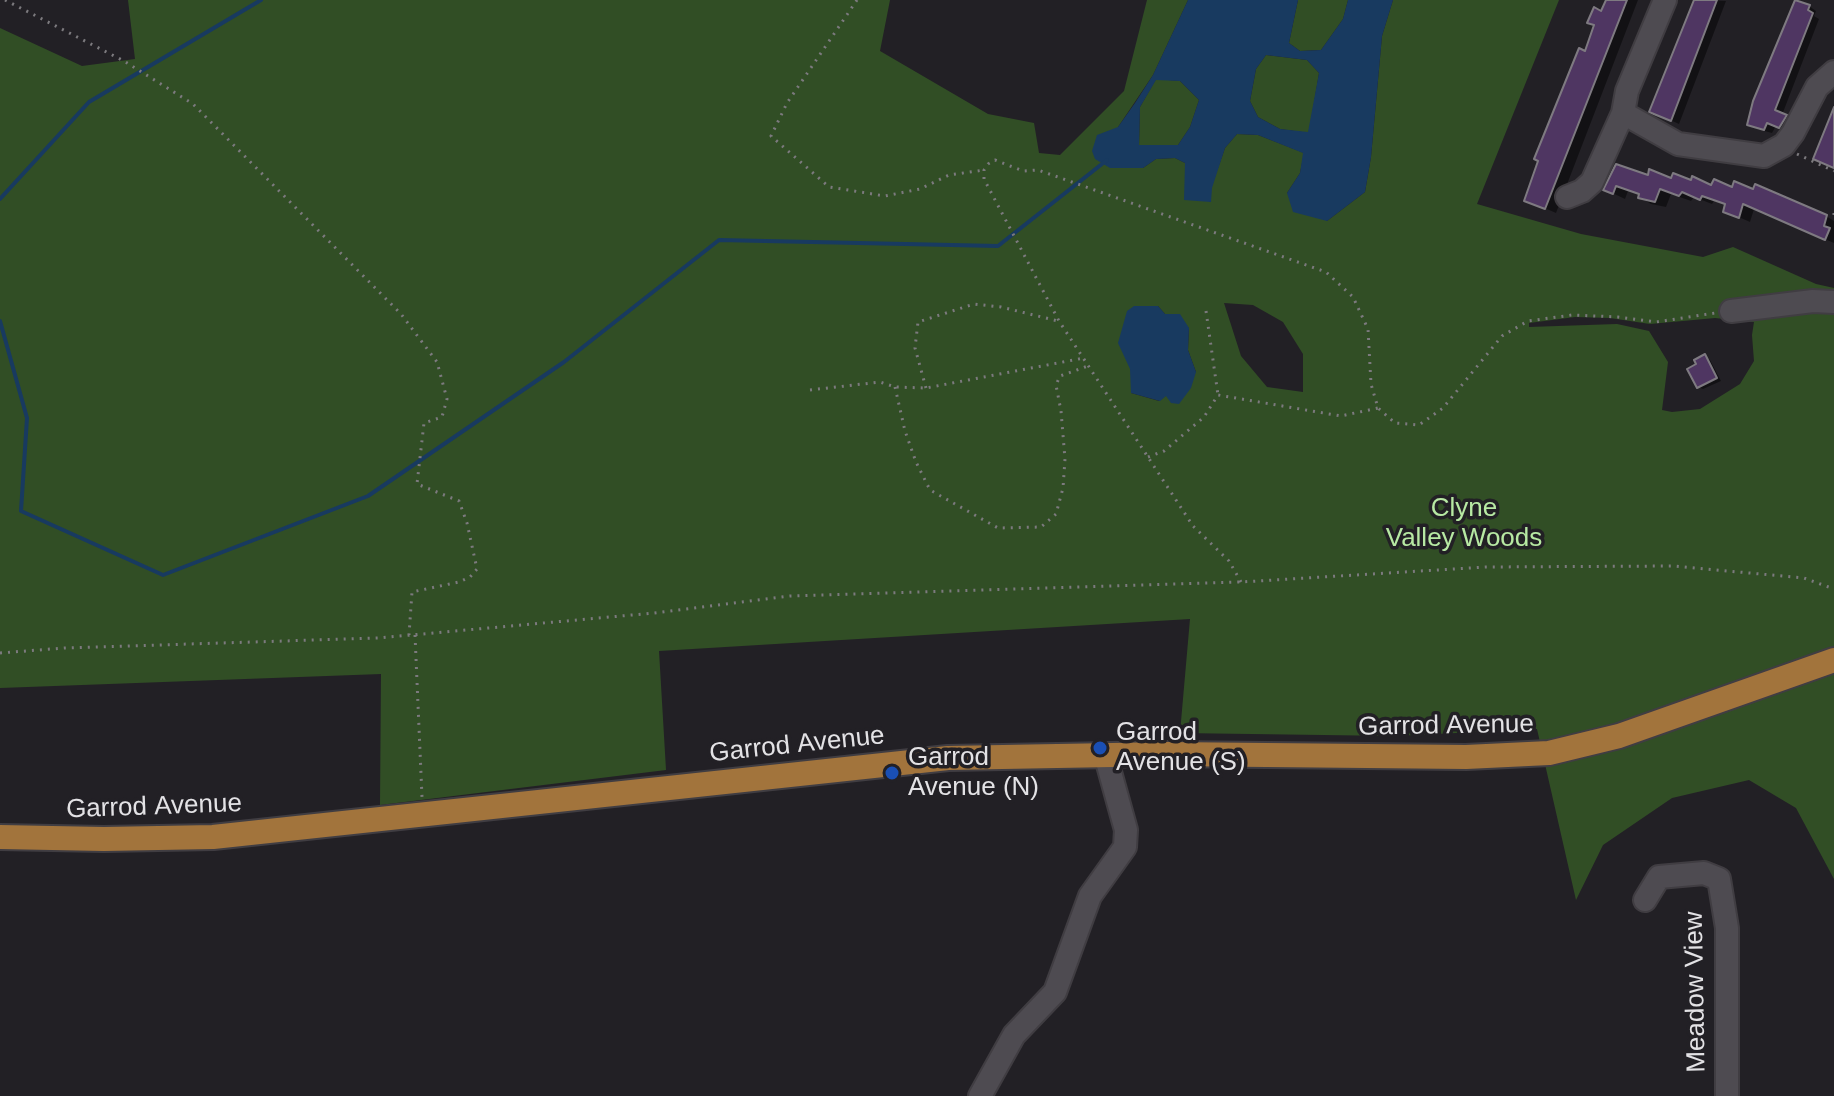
<!DOCTYPE html>
<style>
body{margin:0}
canvas{display:block;background:#222025}
</style>
<canvas width="1834" height="1096"></canvas>
<script>
const g = document.querySelector('canvas').getContext('2d');
g.lineJoin = 'round';
function fill(path, color) {
  g.fillStyle = color;
  g.fill(path, 'evenodd');
}
function shape(rows) {
  const path = new Path2D();
  for (const r of rows) {
    path.moveTo(r[0], r[1]);
    for (let i = 2; i < r.length; i += 2) path.lineTo(r[i], r[i + 1]);
  }
  return path;
}
function stroke(path, color, width, dash) {
  g.strokeStyle = color;
  g.lineWidth = width;
  g.lineCap = dash ? 'butt' : 'round';
  g.setLineDash(dash || []);
  g.stroke(path);
}
function write(font, color, halo, rows, align = 'center') {
  g.font = font + ' Helvetica,sans-serif';
  g.lineWidth = 7;
  g.setLineDash([]);
  g.textBaseline = 'middle';
  g.strokeStyle = halo;
  g.fillStyle = color;
  for (const [text, x, y, turn = 0] of rows) {
    g.save();
    g.translate(x, y);
    g.rotate((+turn || 0) * Math.PI / 180);
    g.textAlign = isNaN(turn) ? turn : align;
    if (halo) g.strokeText(text, 0, 0);
    g.fillText(text, 0, 0);
    g.restore();
  }
}
const green = shape([
 [128,0,890,0,880,51,988,114,1034,123,1039,153,1060,155,1124,91,1147,0,1188,0,1153,75,1118,127,1110,168,1143,168,1156,159,1175,158,1185,163,1186,177,1210,202,1211,188,1225,148,1237,134,1258,135,1304,153,1300,173,1287,193,1327,221,1365,192,1371,157,1382,36,1393,0,1559,0,1477,204,1581,234,1703,257,1733,247,1816,284,1834,288,1834,879,1796,808,1749,780,1672,798,1603,845,1576,900,1537,729,1395,736,1180,733,1190,619,659,651,666,770,380,805,381,674,0,688,0,28,82,66,135,59],
 [1224,303,1253,305,1283,322,1303,354,1303,392,1267,387,1241,356],
 [1134,306,1158,306,1165,314,1189,328,1188,350,1196,372,1159,401,1131,393],
 [1575,317,1610,318,1650,324,1715,318,1754,322,1752,335,1754,361,1740,384,1700,409,1672,412,1662,410,1668,362,1649,331,1617,324,1529,327,1529,323],
 [1298,0,1348,0,1343,19,1321,50,1300,51,1289,43],
 [1266,55,1307,60,1319,73,1309,133,1280,129,1258,117,1250,101,1256,69],
 [1156,79,1180,81,1199,100,1190,127,1178,145,1139,146,1140,107]
]);
const water = shape([
 [1188,0,1298,0,1289,43,1300,51,1321,50,1343,19,1348,0,1393,0,1382,36,1371,157,1365,192,1327,221,1293,212,1287,193,1300,173,1303,153,1258,135,1237,134,1225,148,1212,188,1211,202,1184,200,1185,163,1175,158,1156,159,1143,168,1110,168,1095,159,1092,151,1097,135,1118,127,1135,103,1153,75],
 [1266,55,1307,60,1319,73,1308,132,1280,129,1258,117,1250,101,1256,69],
 [1156,80,1180,81,1199,100,1190,127,1178,145,1139,145,1140,107],
 [1134,306,1158,306,1165,314,1180,314,1189,328,1188,350,1196,372,1191,388,1179,404,1171,403,1166,396,1160,401,1131,393,1130,369,1118,343,1127,311]
]);
const shadow = shape([
 [1608,0,1638,0,1556,213,1526,200],
 [1696,0,1726,1,1679,124,1659,115],
 [1809,6,1816,11,1814,16,1819,19,1782,115,1772,133,1757,129,1749,124],
 [1617,166,1649,178,1712,187,1826,216,1834,221,1834,243,1754,209,1750,222,1725,211,1727,205,1714,201,1712,204,1694,197,1691,201,1671,194,1666,207,1651,204,1640,197,1641,195,1628,191,1625,199,1606,190],
 [1705,357,1710,360,1721,381,1703,389,1698,387]
]);
const stream = shape([
 [0,199,89,102,261,0],
 [0,321,27,418,21,511,163,575,368,496,564,362,719,240,998,246,1107,160]
]);
const building = shape([
 [1606,0,1627,0,1545,209,1524,201,1538,161,1534,159,1579,48,1585,51,1594,25,1587,23,1594,7,1601,11,1606,0],
 [1694,0,1717,0,1671,121,1649,112,1694,0],
 [1795,0,1810,5,1808,10,1813,13,1775,110,1787,115,1779,128,1767,123,1764,130,1747,125,1753,101,1795,0],
 [1834,107,1834,168,1813,159,1834,107],
 [1616,164,1648,175,1649,169,1671,178,1673,173,1691,180,1692,176,1711,185,1714,179,1732,187,1734,181,1753,189,1755,184,1827,215,1824,226,1830,228,1825,240,1743,204,1739,218,1723,212,1725,204,1702,196,1700,200,1682,192,1679,196,1660,189,1655,202,1638,198,1639,194,1616,186,1613,194,1603,190,1616,164],
 [1705,354,1717,378,1697,388,1687,369,1696,364,1694,360,1705,354]
]);
const path = shape([
 [5,0,124,61,193,104,401,314,437,362,447,399,442,417,424,423,417,484,459,501,467,523,477,569,470,577,459,582,412,592,409,635],
 [857,0,787,103,771,136,829,187,885,196,920,189,949,175,984,170],
 [1797,154,1834,171],
 [1834,213,1834,218],
 [1206,311,1218,395],
 [895,387,905,431,916,462,930,490,998,528,1041,527,1056,514,1063,488,1065,459,1061,411,1056,385,1060,376,1088,366],
 [926,388,915,348,918,322,974,304,1001,307,1058,321],
 [810,390,880,382,895,387,926,388,1084,358],
 [1148,457,1164,451,1204,417,1218,395,1341,416,1378,408],
 [1241,582,1229,561,1193,526,1059,321,984,179,984,170,988,164,995,160,1023,171,1038,170,1326,272,1353,297,1368,329,1371,384,1378,408,1395,423,1419,425,1443,408,1502,336,1528,321,1572,315,1618,317,1656,322,1715,313],
 [415,635,422,797],
 [0,653,64,648,378,638,654,613,790,596,1241,582,1486,567,1673,566,1804,578,1834,589]
]);
const minor = shape([
 [1665,0,1627,91,1623,113,1678,144,1764,156,1784,145,1793,133,1817,87,1834,72],
 [1567,197,1582,191,1592,182,1623,113],
 [1731,311,1813,301,1834,302],
 [1645,900,1659,877,1704,873,1719,879,1727,928,1727,1096],
 [980,1096,1014,1035,1055,992,1090,896,1125,847,1126,830,1105,754]
]);
const major = shape([
 [0,837,104,839,213,837,948,758,1167,754,1466,757,1549,753,1619,736,1834,660]
]);
const markers = [
 [1100,748,8,"#1a4fb4"],
 [892,773,8,"#1a4fb4"]
];
const parkNames = [
 ["Clyne",1464,509],
 ["Valley Woods",1464,539]
];
const streetNames = [
 ["Garrod Avenue",1446,726,-1],
 ["Garrod Avenue",797,745,-6],
 ["Garrod Avenue",154,807,-2],
 ["Meadow View",1696,992,-91]
];
const poiNames = [
 ["Garrod",1116,733],
 ["Avenue (S)",1116,763],
 ["Garrod",908,758],
 ["Avenue (N)",908,788]
];
fill(green, '#314e25');
fill(water, '#183a60');
fill(shadow, '#0007');
stroke(stream, '#183a60', 4);
fill(building, '#4f3662');
stroke(building, '#7e7a81', 2);
stroke(minor, '#403d42', 26);
stroke(major, '#403d42', 28);
stroke(path, '#7c7a7e', 3, [2, 6]);
stroke(minor, '#4e4b51', 22);
stroke(major, '#a2743c', 24);
for (const [x, y, r, color] of markers) {
  const dot = new Path2D();
  dot.arc(x, y, r, 0, 2 * Math.PI);
  g.fillStyle = color;
  g.fill(dot);
  stroke(dot, '#222025', 3);
}
write('26px', '#b7e9a3', '#222025', parkNames);
write('26px', '#e3e2e5', '#222025', streetNames);
write('26px', '#e3e2e5', '#222025', poiNames, 'left');
</script>
